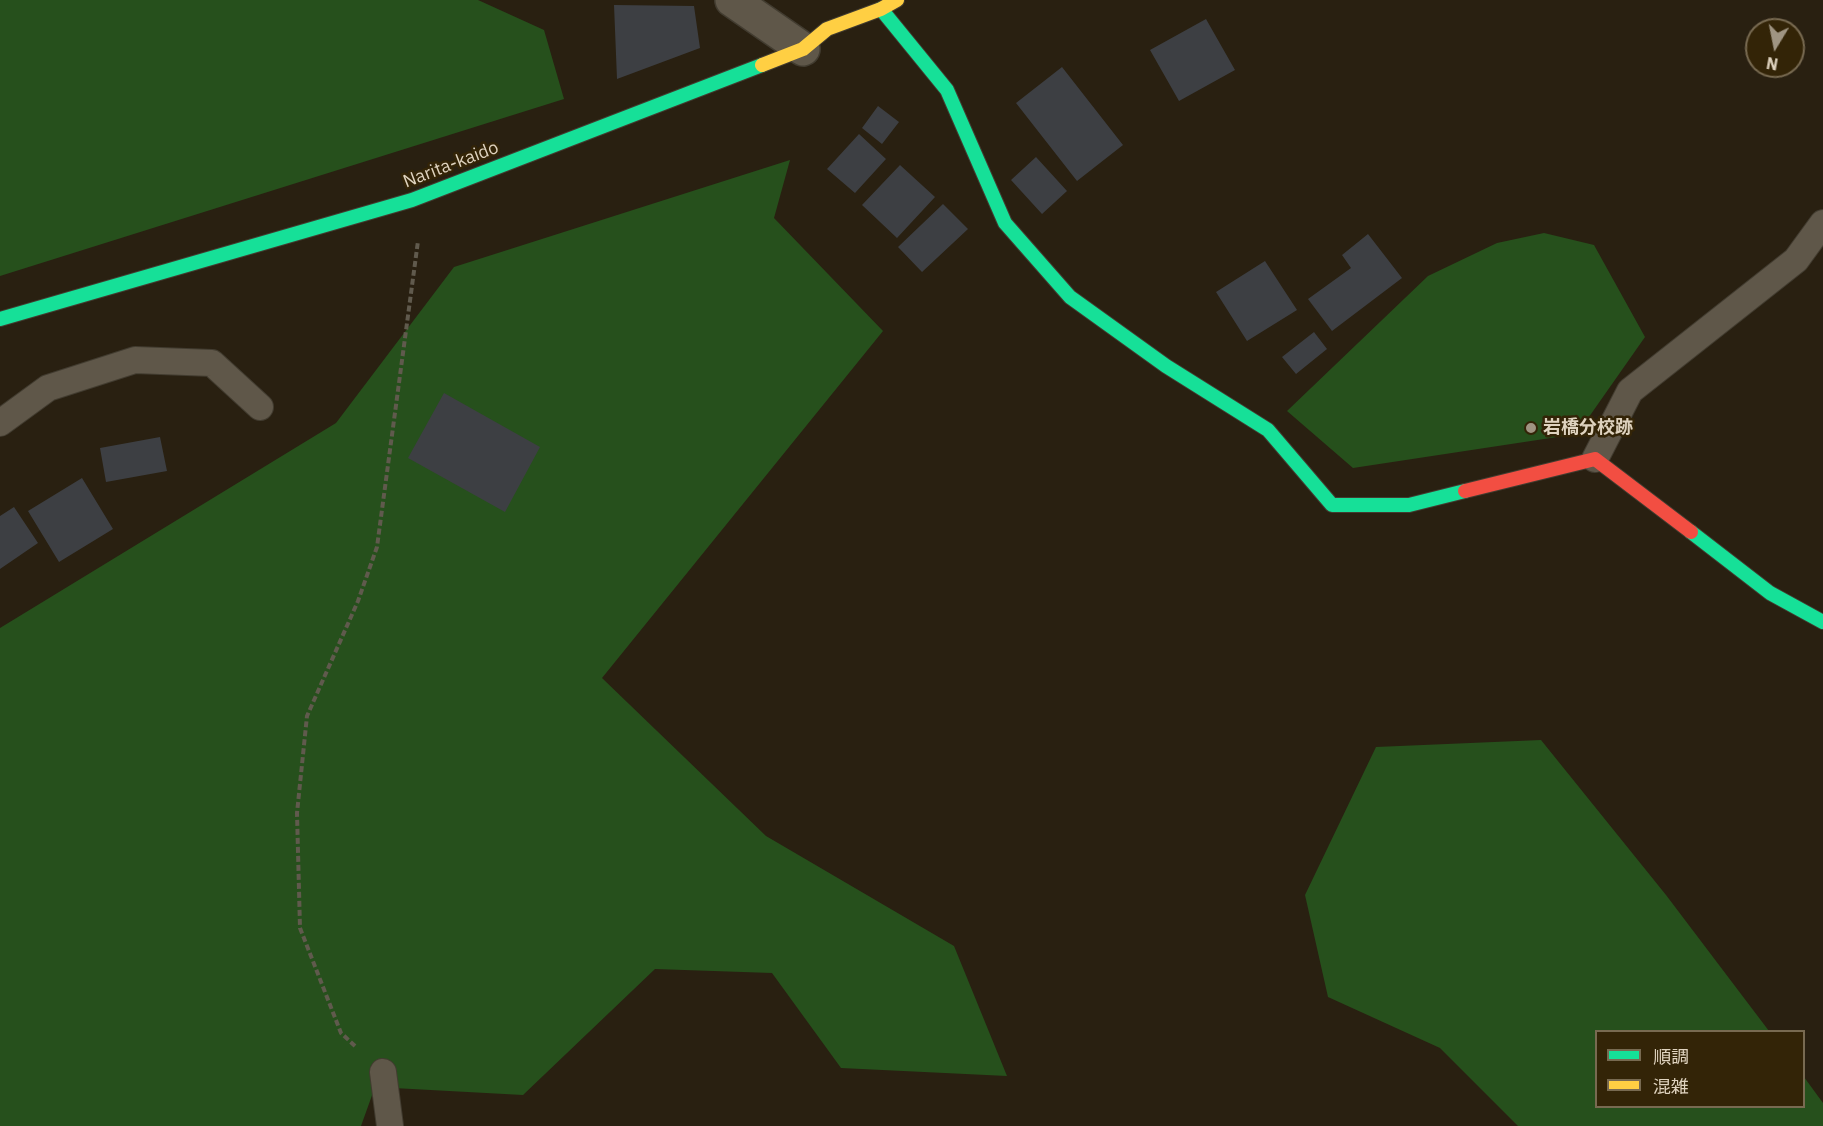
<!DOCTYPE html>
<meta charset="utf-8">
<style>
body{margin:0}
#map{position:relative;width:1823px;height:1126px;overflow:hidden;background:#292011;font-family:"IBM Plex Sans","Noto Sans JP",sans-serif}
canvas{display:block}
.legend{position:absolute;left:1595px;top:1030px;width:210px;height:78px;box-sizing:border-box;background:#332407;border:2px solid #786a51;margin:0;padding:8px 10px;list-style:none;font-size:18px;color:#dfd3bf}
.legend li{display:flex;align-items:center;gap:12px;height:30px}
.legend b{width:30px;border:2px solid #786a51}
.north{position:absolute;left:1745px;top:18px;width:60px;height:60px;box-sizing:border-box;background:#332407;border:2px solid #786a51;border-radius:50%;rotate:190deg;font-size:16px;font-weight:700;line-height:24px;text-align:center;color:#dfd3bf}
.north::after{content:'';display:block;margin:auto;width:21px;height:27px;background:#9f9482;clip-path:polygon(50% 0,100% 100%,50% 72%,0 100%)}
</style>
<div id="map">
<canvas width="1823" height="1126"></canvas>
<ul class="legend">
<li><b style="height:8px;background:#16e098"></b>順調</li>
<li><b style="height:8px;background:#ffcf43"></b>混雑</li>
</ul>
<div class="north">N</div>
</div>
<script>
const g = document.querySelector('canvas').getContext('2d');
g.lineJoin = 'round';
function fill(path, color) {
  g.fillStyle = color;
  g.fill(path, 'evenodd');
}
function shape(rows) {
  const path = new Path2D();
  for (const r of rows) {
    path.moveTo(r[0], r[1]);
    for (let i = 2; i < r.length; i += 2) path.lineTo(r[i], r[i + 1]);
  }
  return path;
}
function stroke(path, color, width, dash) {
  g.strokeStyle = color;
  g.lineWidth = width;
  g.lineCap = dash ? 'butt' : 'round';
  g.setLineDash(dash || []);
  g.stroke(path);
}
function write(font, color, halo, rows, align = 'center') {
  g.font = font + ' "IBM Plex Sans","Noto Sans JP",sans-serif';
  g.lineWidth = 5;
  g.setLineDash([]);
  g.textBaseline = 'middle';
  g.strokeStyle = halo;
  g.fillStyle = color;
  for (const [text, x, y, turn = 0] of rows) {
    g.save();
    g.translate(x, y);
    g.rotate((+turn || 0) * Math.PI / 180);
    g.textAlign = isNaN(turn) ? turn : align;
    if (halo) g.strokeText(text, 0, 0);
    g.fillText(text, 0, 0);
    g.restore();
  }
}
const green = shape([
 [0,0,478,0,544,30,564,99,0,276],
 [790,160,774,218,883,331,602,678,766,836,954,946,1007,1076,841,1068,772,973,655,969,523,1095,375,1087,361,1126,0,1126,0,628,336,423,454,267],
 [1544,233,1594,245,1645,337,1577,434,1353,468,1287,411,1428,276,1497,243],
 [1541,740,1666,895,1769,1031,1596,1032,1596,1106,1804,1106,1804,1077,1823,1103,1823,1126,1518,1126,1440,1048,1328,997,1305,895,1376,747]
]);
const building = shape([
 [614,5,694,6,700,48,617,79],
 [1206,19,1235,70,1179,101,1150,50],
 [1062,67,1123,145,1077,181,1016,103],
 [878,106,899,122,882,144,862,128],
 [859,134,886,159,855,193,827,169],
 [1036,157,1067,191,1042,214,1011,180],
 [900,165,935,197,897,238,862,205],
 [943,204,968,229,922,272,898,247],
 [1368,234,1402,278,1332,331,1308,299,1351,268,1342,255],
 [1265,261,1297,310,1247,341,1216,292],
 [1314,332,1327,349,1296,374,1282,357],
 [444,393,540,447,505,512,408,458],
 [160,437,167,471,106,482,100,448],
 [82,478,113,529,59,562,28,511],
 [14,507,38,543,0,569,0,516]
]);
const path = shape([
 [355,1046,341,1033,300,928,297,813,307,716,358,601,377,547,418,241]
]);
const lane = shape([
 [0,423,48,388,135,360,212,363,260,407],
 [1595,459,1630,391,1796,260,1823,223],
 [383,1072,390,1126]
]);
const street = shape([
 [732,0,803,49]
]);
const fast = shape([
 [881,9,947,90,1005,223,1070,297,1166,366,1268,430,1332,505,1409,505,1465,491],
 [0,319,412,200,762,65],
 [1691,532,1770,593,1823,622]
]);
const slow = shape([
 [762,65,803,49,827,29,881,9,897,0]
]);
const jam = shape([
 [1465,491,1595,459,1691,532]
]);
const markers = [
 [1531,428,6,"#9f9482"]
];
const streetNames = [
 ["Narita-kaido",451,165,-21]
];
const poiNames = [
 ["岩橋分校跡",1543,428]
];
fill(green, '#26501c');
fill(building, '#3d3f43');
stroke(lane, '#423c30', 28);
stroke(street, '#423c30', 36);
stroke(fast, '#423c30', 16);
stroke(slow, '#423c30', 16);
stroke(jam, '#423c30', 16);
stroke(path, '#605a4d', 4, [6, 3]);
stroke(lane, '#5f5749', 26);
stroke(street, '#5f5749', 33);
stroke(fast, '#16e098', 14);
stroke(slow, '#ffcf43', 14);
stroke(jam, '#f24e42', 14);
for (const [x, y, r, color] of markers) {
  const dot = new Path2D();
  dot.arc(x, y, r, 0, 2 * Math.PI);
  g.fillStyle = color;
  g.fill(dot);
  stroke(dot, '#332407', 2);
}
write('18px', '#dfd3bf', '#332407', streetNames);
write('bold 18px', '#dfd3bf', '#332407', poiNames, 'left');
</script>
